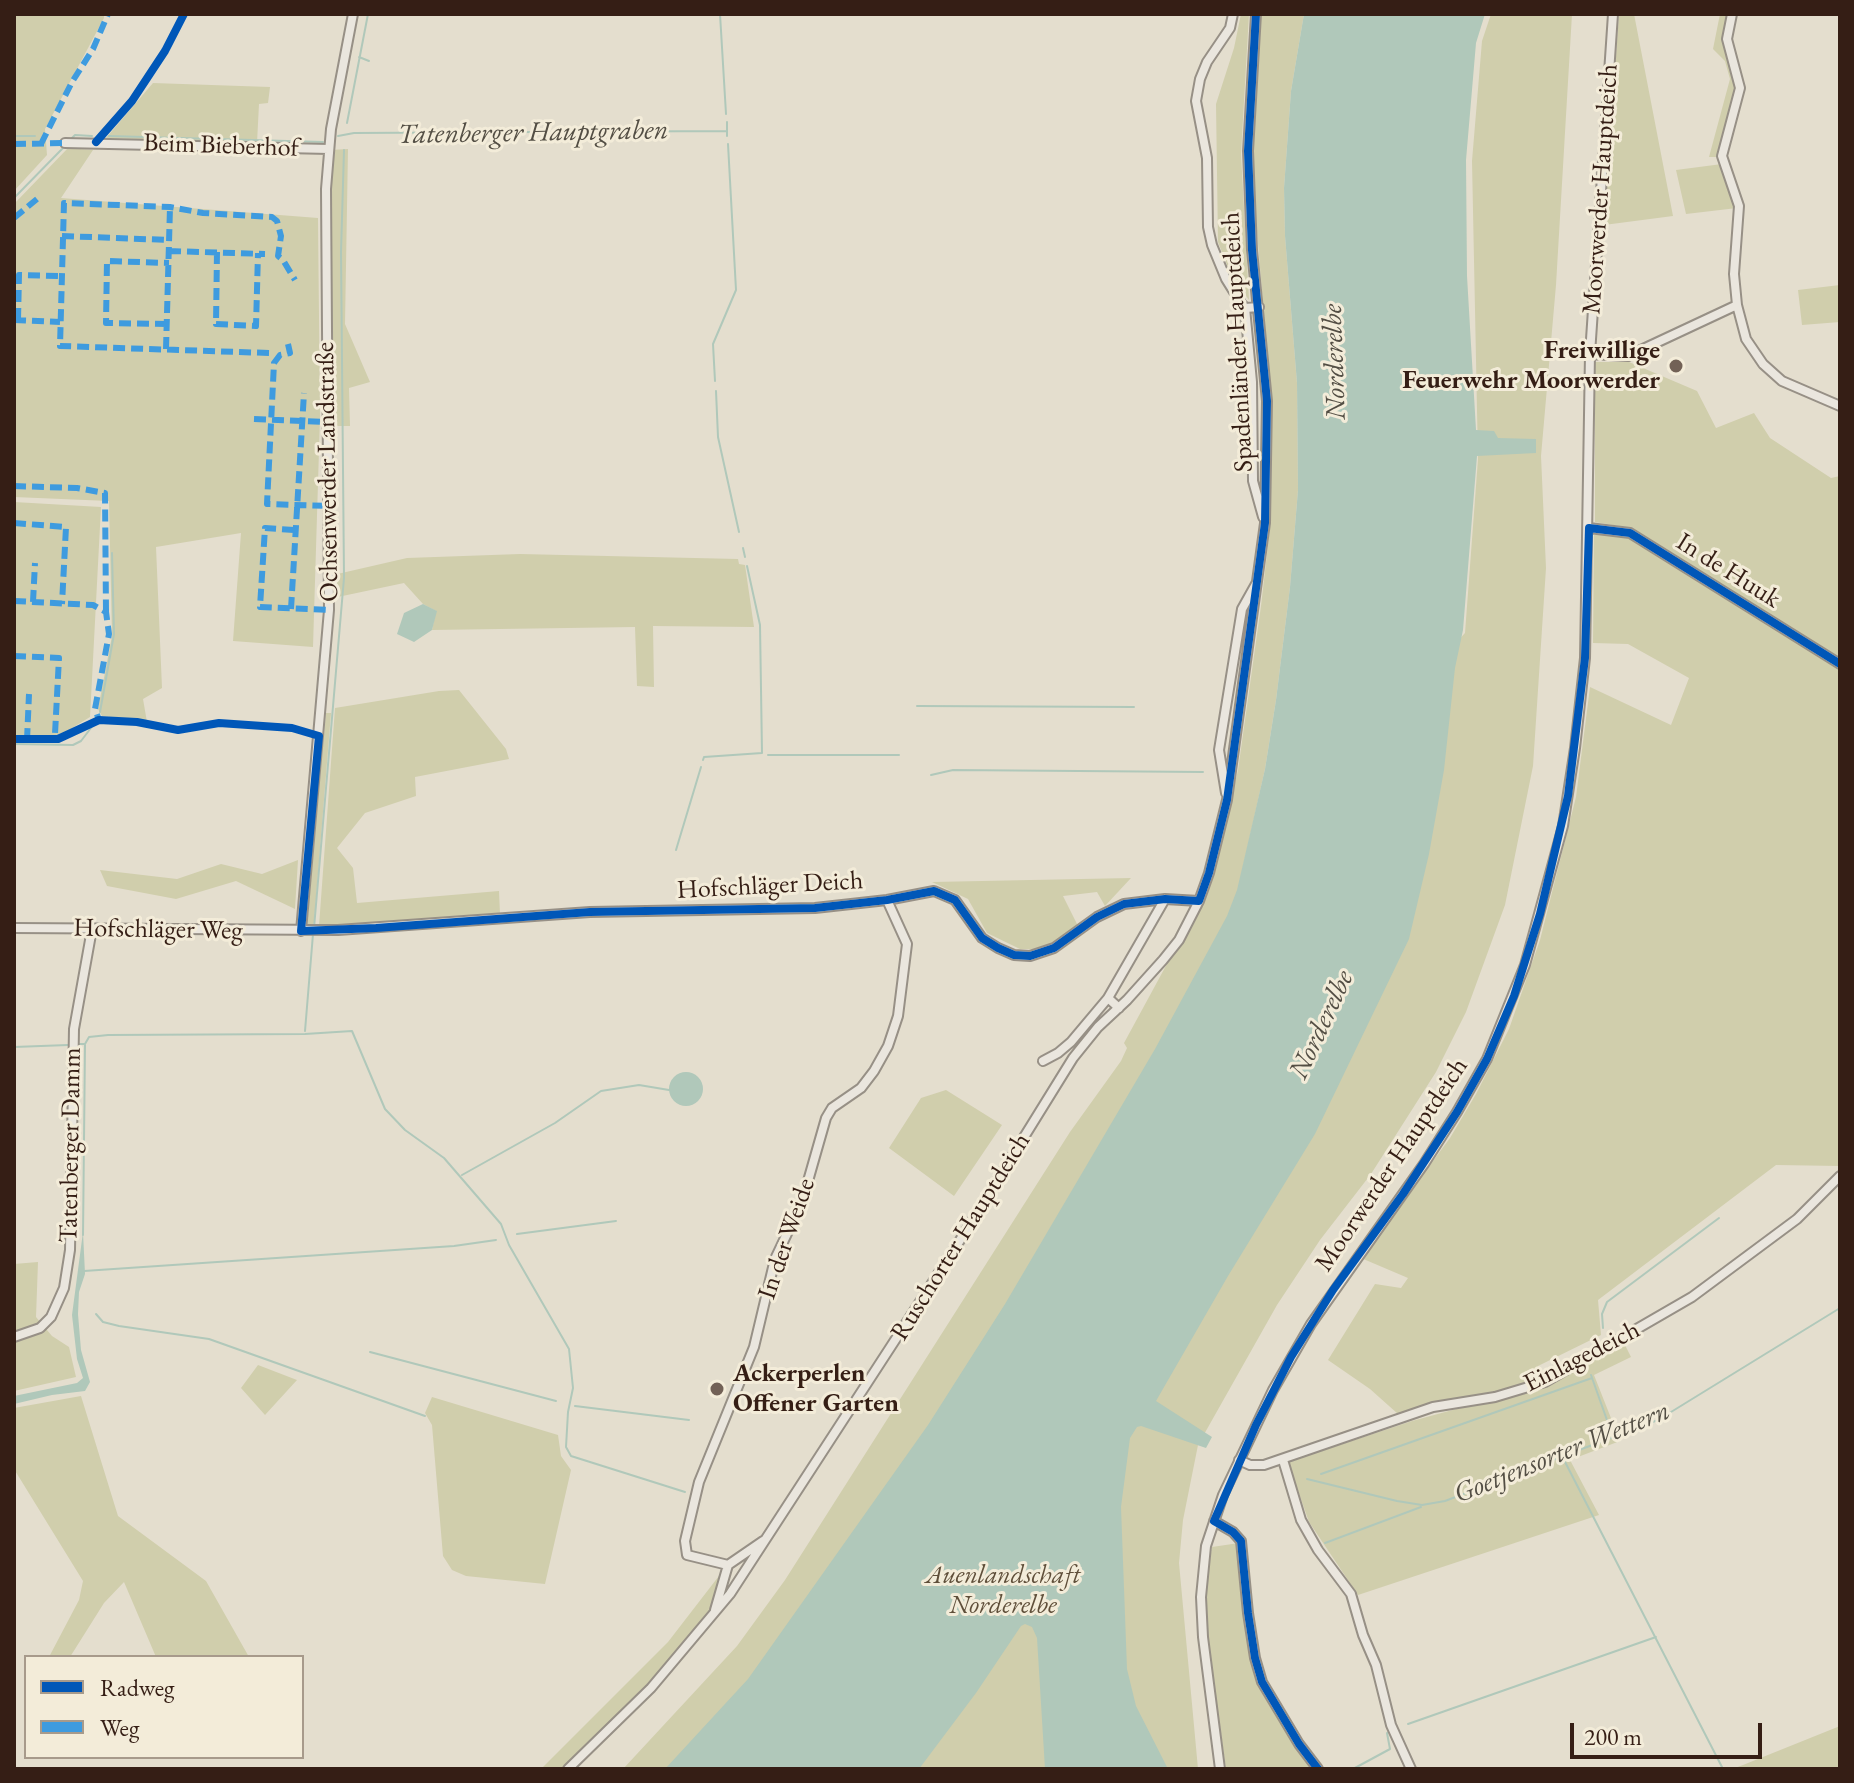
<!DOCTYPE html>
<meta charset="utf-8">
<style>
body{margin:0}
#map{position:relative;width:1854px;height:1783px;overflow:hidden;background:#e4dece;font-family:"EB Garamond",serif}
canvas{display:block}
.frame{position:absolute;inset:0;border:16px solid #351e15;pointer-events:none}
.legend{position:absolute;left:24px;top:1655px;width:280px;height:104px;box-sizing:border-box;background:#f3ecd9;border:2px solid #a79a8b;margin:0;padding:10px 14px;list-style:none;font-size:24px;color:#351e15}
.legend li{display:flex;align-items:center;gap:16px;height:40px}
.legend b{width:40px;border:2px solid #a79a8b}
.scale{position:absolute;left:1570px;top:1723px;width:192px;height:36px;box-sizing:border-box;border:4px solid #351e15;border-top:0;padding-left:10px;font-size:24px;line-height:28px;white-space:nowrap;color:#351e15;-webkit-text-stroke:6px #f3ecd9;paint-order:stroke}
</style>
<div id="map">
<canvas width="1854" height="1783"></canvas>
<div class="frame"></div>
<ul class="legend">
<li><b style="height:10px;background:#0057b8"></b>Radweg</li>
<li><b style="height:10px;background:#3e9bdf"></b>Weg</li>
</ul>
<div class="scale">200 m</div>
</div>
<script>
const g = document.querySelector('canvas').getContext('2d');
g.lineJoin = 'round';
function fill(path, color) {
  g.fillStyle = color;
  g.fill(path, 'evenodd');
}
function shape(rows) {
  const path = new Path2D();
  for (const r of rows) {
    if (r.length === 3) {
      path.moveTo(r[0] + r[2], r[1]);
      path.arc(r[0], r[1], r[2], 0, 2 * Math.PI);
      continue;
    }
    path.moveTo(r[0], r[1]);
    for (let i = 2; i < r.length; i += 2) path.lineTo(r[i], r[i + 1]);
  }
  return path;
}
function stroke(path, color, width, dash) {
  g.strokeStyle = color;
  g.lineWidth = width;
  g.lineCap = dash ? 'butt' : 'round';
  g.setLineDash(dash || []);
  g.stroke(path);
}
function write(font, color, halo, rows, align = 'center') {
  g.font = font + ' "EB Garamond",serif';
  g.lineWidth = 6;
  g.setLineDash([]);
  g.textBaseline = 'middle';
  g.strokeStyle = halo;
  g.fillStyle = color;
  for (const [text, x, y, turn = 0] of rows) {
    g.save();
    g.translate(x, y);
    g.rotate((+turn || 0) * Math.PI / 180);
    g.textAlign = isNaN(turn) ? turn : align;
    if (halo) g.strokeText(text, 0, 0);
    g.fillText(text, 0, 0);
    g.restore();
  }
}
const green = shape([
 [14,14,104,14,104,18,45,129,47,155,14,191],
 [1241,14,1249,14,1241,154,1249,300,1231,275,1218,242,1216,104,1234,48],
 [1260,14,1304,14,1291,91,1284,188,1285,236,1297,383,1298,490,1290,587,1276,700,1265,769,1241,876,1465,633,1478,459,1472,161,1482,41,1491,14,1572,14,1556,285,1541,456,1546,568,1533,766,1505,905,1466,1012,1436,1072,1371,1174,1320,1240,1277,1305,1198,1445,1183,1520,1179,1563,1198,1769,623,1769,737,1646,785,1580,1070,1132,1121,1061,1127,1048,1124,1043,1168,962,1196,919,1213,876,1238,770,1261,606,1271,519,1271,398,1255,208,1252,155,1252,116],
 [1619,14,1634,14,1673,216,1604,225],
 [1720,14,1730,14,1727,22,1737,88,1720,146,1720,157,1709,157,1730,79,1725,61,1713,49],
 [153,83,270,87,268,103,259,104,257,143,106,138],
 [68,148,93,150,61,198,318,218,320,417,313,647,233,641,241,533,156,547,162,688,143,699,147,722,102,716,98,709,112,636,109,501,14,497,14,204],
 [348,149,345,324,370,382,349,388,350,426,331,426,331,150],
 [1722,164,1737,208,1686,214,1676,170],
 [1840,285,1840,322,1802,325,1798,290],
 [1595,362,1629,362,1697,391,1716,428,1754,413,1770,438,1831,478,1840,476,1840,659,1631,528,1595,522],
 [14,502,101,507,90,717,59,736,14,735],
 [1608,534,1628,538,1840,668,1840,1166,1776,1165,1598,1300,1601,1335,1538,1366,1544,1381,1398,1414,1370,1389,1328,1360,1375,1284,1401,1288,1408,1278,1361,1258,1450,1138,1476,1094,1509,1029,1540,940,1576,797,1590,687,1671,725,1689,678,1628,644,1593,643,1594,535],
 [520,554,738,559,739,564,745,565,754,627,653,626,654,687,637,686,635,627,432,630,436,611,423,604,404,583,333,598,333,575,407,558],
 [459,690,506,749,509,759,415,777,416,796,365,813,337,848,353,868,357,903,499,891,500,914,423,921,319,926,335,708,439,691],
 [326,713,331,713,314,923,312,926,307,926],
 [298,860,295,909,236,881,176,899,107,886,100,870,177,879,221,864,262,874],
 [1131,878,1105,906,1097,892,1063,896,1078,926,1045,949,1020,949,987,933,968,899,932,882],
 [946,1090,1002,1125,954,1196,889,1148,921,1098],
 [38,1262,36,1317,52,1336,69,1347,76,1377,14,1391,14,1264],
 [1623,1341,1631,1357,1594,1375,1620,1441,1570,1460,1599,1515,1358,1595,1309,1522,1288,1462,1412,1421,1545,1385],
 [258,1365,297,1380,265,1415,241,1388],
 [81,1396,118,1516,206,1581,249,1657,156,1657,124,1582,104,1603,70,1657,49,1657,79,1600,83,1581,14,1469,14,1408],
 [432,1397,558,1435,561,1456,571,1470,545,1584,466,1576,452,1570,443,1556,432,1425,425,1413],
 [1239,1543,1254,1671,1296,1745,1314,1769,1226,1769,1205,1619,1206,1583,1212,1547],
 [722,1572,712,1610,649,1685,562,1769,541,1769,668,1642],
 [1840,1726,1840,1769,1732,1769,1743,1765]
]);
const water = shape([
 [1304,14,1485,14,1476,43,1466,160,1467,276,1476,430,1494,431,1498,438,1536,439,1536,453,1477,456,1463,630,1455,668,1444,770,1429,854,1409,939,1315,1134,1228,1276,1156,1401,1212,1437,1206,1448,1141,1426,1137,1427,1130,1438,1121,1507,1127,1669,1136,1706,1168,1769,1045,1769,1037,1638,1032,1627,1025,1624,1021,1626,976,1693,919,1769,665,1769,748,1679,928,1425,1005,1304,1155,1049,1227,916,1237,890,1265,769,1276,700,1290,587,1298,490,1297,383,1285,236,1284,188,1291,91],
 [423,604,437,611,432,630,414,642,397,634,404,613],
 [686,1089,17],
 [83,1232,85,1274,79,1292,78,1314,81,1350,90,1382,85,1391,52,1395,14,1404,14,1396,77,1383,83,1378,77,1359,72,1315]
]);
const stream = shape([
 [720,14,726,114],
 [359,57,369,61],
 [727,122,727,136],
 [347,123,368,14],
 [14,136,35,136],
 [109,136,323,142],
 [338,136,354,133,727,131],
 [71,139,75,135,92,136],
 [14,198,63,148],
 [715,381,713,344,736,290,728,144],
 [716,391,718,437,739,532],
 [743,548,745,557],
 [917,706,1134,707],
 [100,712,114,634,112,553],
 [14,744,73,745,81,741,97,720],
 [768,755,899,755],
 [703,760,704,757,762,753,760,625,747,566],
 [931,775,953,770,1203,772],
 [676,850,701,767],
 [314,928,344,578,341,252,344,150],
 [305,1031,313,934],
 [79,1044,85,1044,89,1037,108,1035,305,1034,352,1031,385,1109,405,1130,444,1158,501,1224,509,1245,569,1349,573,1388,568,1412,566,1447,571,1456,685,1492],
 [14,1047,68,1045],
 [462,1175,555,1123,601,1091,639,1085,669,1090],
 [517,1234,616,1221],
 [83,1235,85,1045],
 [84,1271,454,1246,496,1240],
 [96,1314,103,1322,119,1326,209,1339,425,1416],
 [1603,1328,1602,1314,1607,1302,1719,1218],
 [370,1352,556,1401],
 [1591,1375,1613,1437],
 [575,1406,689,1420],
 [1563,1458,1723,1769],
 [1321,1474,1592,1378],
 [1307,1479,1397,1501,1422,1505,1445,1501,1658,1420,1840,1308],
 [1325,1543,1421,1507],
 [1408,1724,1656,1637],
 [1353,1769,1390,1749,1387,1733,1390,1731]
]);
const minor = shape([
 [1233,14,1230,28,1207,62,1200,79,1196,101,1207,158,1208,227,1212,245,1226,279,1241,303,1245,308,1259,307],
 [1732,14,1727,39,1740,88,1722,156,1739,206,1734,274,1737,305,1746,339,1763,364,1782,381,1840,406],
 [65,143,329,149],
 [1245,308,1252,382,1253,481,1263,517],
 [1590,354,1628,356,1737,305],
 [1589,528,1630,533,1840,664],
 [1226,793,1219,750,1242,609,1256,584],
 [14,928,338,930,590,912,815,908,887,900,934,891,955,900,982,938,998,948,1014,955,1030,956,1054,948,1097,917,1124,904,1165,899,1199,901],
 [301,931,329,610,326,189,331,129,353,14],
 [1119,1008,1108,998,1165,899],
 [1043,1061,1058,1053,1071,1042,1108,998],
 [14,1337,40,1328,51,1317,64,1288,70,1250,74,1029,92,929],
 [1239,1460,1250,1465,1264,1465,1433,1407,1495,1397,1545,1382,1692,1297,1797,1219,1840,1176],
 [1283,1460,1301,1520,1318,1550,1351,1594,1363,1635,1376,1665,1391,1725,1411,1769],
 [1214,1521,1233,1532,1241,1541,1248,1613,1255,1658,1262,1682,1299,1744,1318,1769],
 [763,1541,728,1565,687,1555,685,1541,699,1482,754,1347,775,1259,802,1202,826,1118,832,1108,861,1088,874,1071,888,1046,898,1016,907,944,887,900],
 [715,1610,728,1565],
 [568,1769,651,1688,730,1594,964,1234,1073,1058,1098,1027,1127,1000,1163,960,1179,940,1199,901,1209,873,1227,800,1265,523,1267,401,1252,250,1248,151,1256,14],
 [1220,1769,1203,1637,1201,1597,1206,1546,1223,1495,1273,1390,1311,1324,1424,1164,1457,1112,1487,1059,1525,965,1563,826,1575,748,1585,658,1590,354,1613,14]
]);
const quiet = shape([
 [14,144,65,143],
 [41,144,72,82,93,49,108,14],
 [14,218,37,199],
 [62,236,169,240],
 [169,251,265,254],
 [217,252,216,324,256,326,258,253],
 [14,320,60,322],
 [18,320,19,275,61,276],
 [167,324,106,323,107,261,169,263],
 [288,344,290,353,280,355,274,363,267,504,329,506],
 [166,349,170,207],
 [269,353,60,346,64,203,170,207,203,213,272,217,277,221,281,236,278,256,283,260,295,280],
 [254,419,328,422],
 [14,486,77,488,105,493,106,612],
 [14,523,66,527,62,604],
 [294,530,265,528,260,607,329,610],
 [14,601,93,605,106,612,109,634,95,709,99,720],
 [33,602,35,563],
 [291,609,304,393],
 [14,656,59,658,55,734,58,739],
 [27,740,29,694]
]);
const cycleway = shape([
 [96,142,132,101,165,51,184,14],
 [14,739,58,739,99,720,137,722,178,730,219,723,292,728,319,736,301,931,376,928,590,912,815,908,887,900,934,891,955,900,982,938,998,948,1014,955,1030,956,1054,948,1097,917,1124,904,1165,899,1199,901,1209,873,1227,800,1265,523,1267,401,1252,250,1248,151,1256,14],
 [1318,1769,1299,1744,1262,1682,1255,1658,1248,1613,1241,1541,1233,1532,1214,1521,1256,1425,1291,1357,1333,1290,1403,1194,1457,1112,1487,1059,1514,996,1540,914,1568,796,1585,658,1589,528,1630,533,1840,664]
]);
const markers = [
 [1676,366,8,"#726156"],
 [717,1389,8,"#726156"]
];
const streetNames = [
 ["Beim Bieberhof",221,146,2],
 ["Moorwerder Hauptdeich",1601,189,-86],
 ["Spadenländer Hauptdeich",1238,342,-93],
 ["Ochsenwerder Landstraße",328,472,-91],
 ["In de Huuk",1728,571,32],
 ["Hofschläger Deich",770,886,-3],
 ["Hofschläger Weg",158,930,1],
 ["Tatenberger Damm",71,1145,-89],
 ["Moorwerder Hauptdeich",1392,1165,-56],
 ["Ruschorter Hauptdeich",961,1237,-58],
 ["In der Weide",787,1239,-71],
 ["Einlagedeich",1582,1357,-27]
];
const poiNames = [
 ["Freiwillige",1660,351],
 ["Feuerwehr Moorwerder",1660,381],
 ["Ackerperlen",733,1374,"left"],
 ["Offener Garten",733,1404,"left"]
];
const parkNames = [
 ["Auenlandschaft",1003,1576],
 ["Norderelbe",1003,1606]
];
const waterNames = [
 ["Tatenberger Hauptgraben",533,133,-1],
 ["Norderelbe",1335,362,-92],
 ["Norderelbe",1322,1025,-65],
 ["Goetjensorter Wettern",1562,1453,-22]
];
fill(green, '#d0ceac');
fill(water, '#b0c8ba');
stroke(stream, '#b0c8ba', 2);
stroke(minor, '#979086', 12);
stroke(minor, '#eae6de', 8);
stroke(quiet, '#3e9bdf', 6, [12, 6]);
stroke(cycleway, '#0057b8', 8);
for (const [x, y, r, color] of markers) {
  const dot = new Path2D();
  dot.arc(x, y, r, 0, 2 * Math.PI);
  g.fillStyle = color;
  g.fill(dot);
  stroke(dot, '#f3ecd9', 3);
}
write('26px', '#351e15', '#f3ecd9', streetNames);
write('bold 26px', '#351e15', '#f3ecd9', poiNames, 'right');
write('italic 26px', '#5f4f3a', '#f3ecd9', parkNames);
write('italic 28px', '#534e44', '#f3ecd9', waterNames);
</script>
